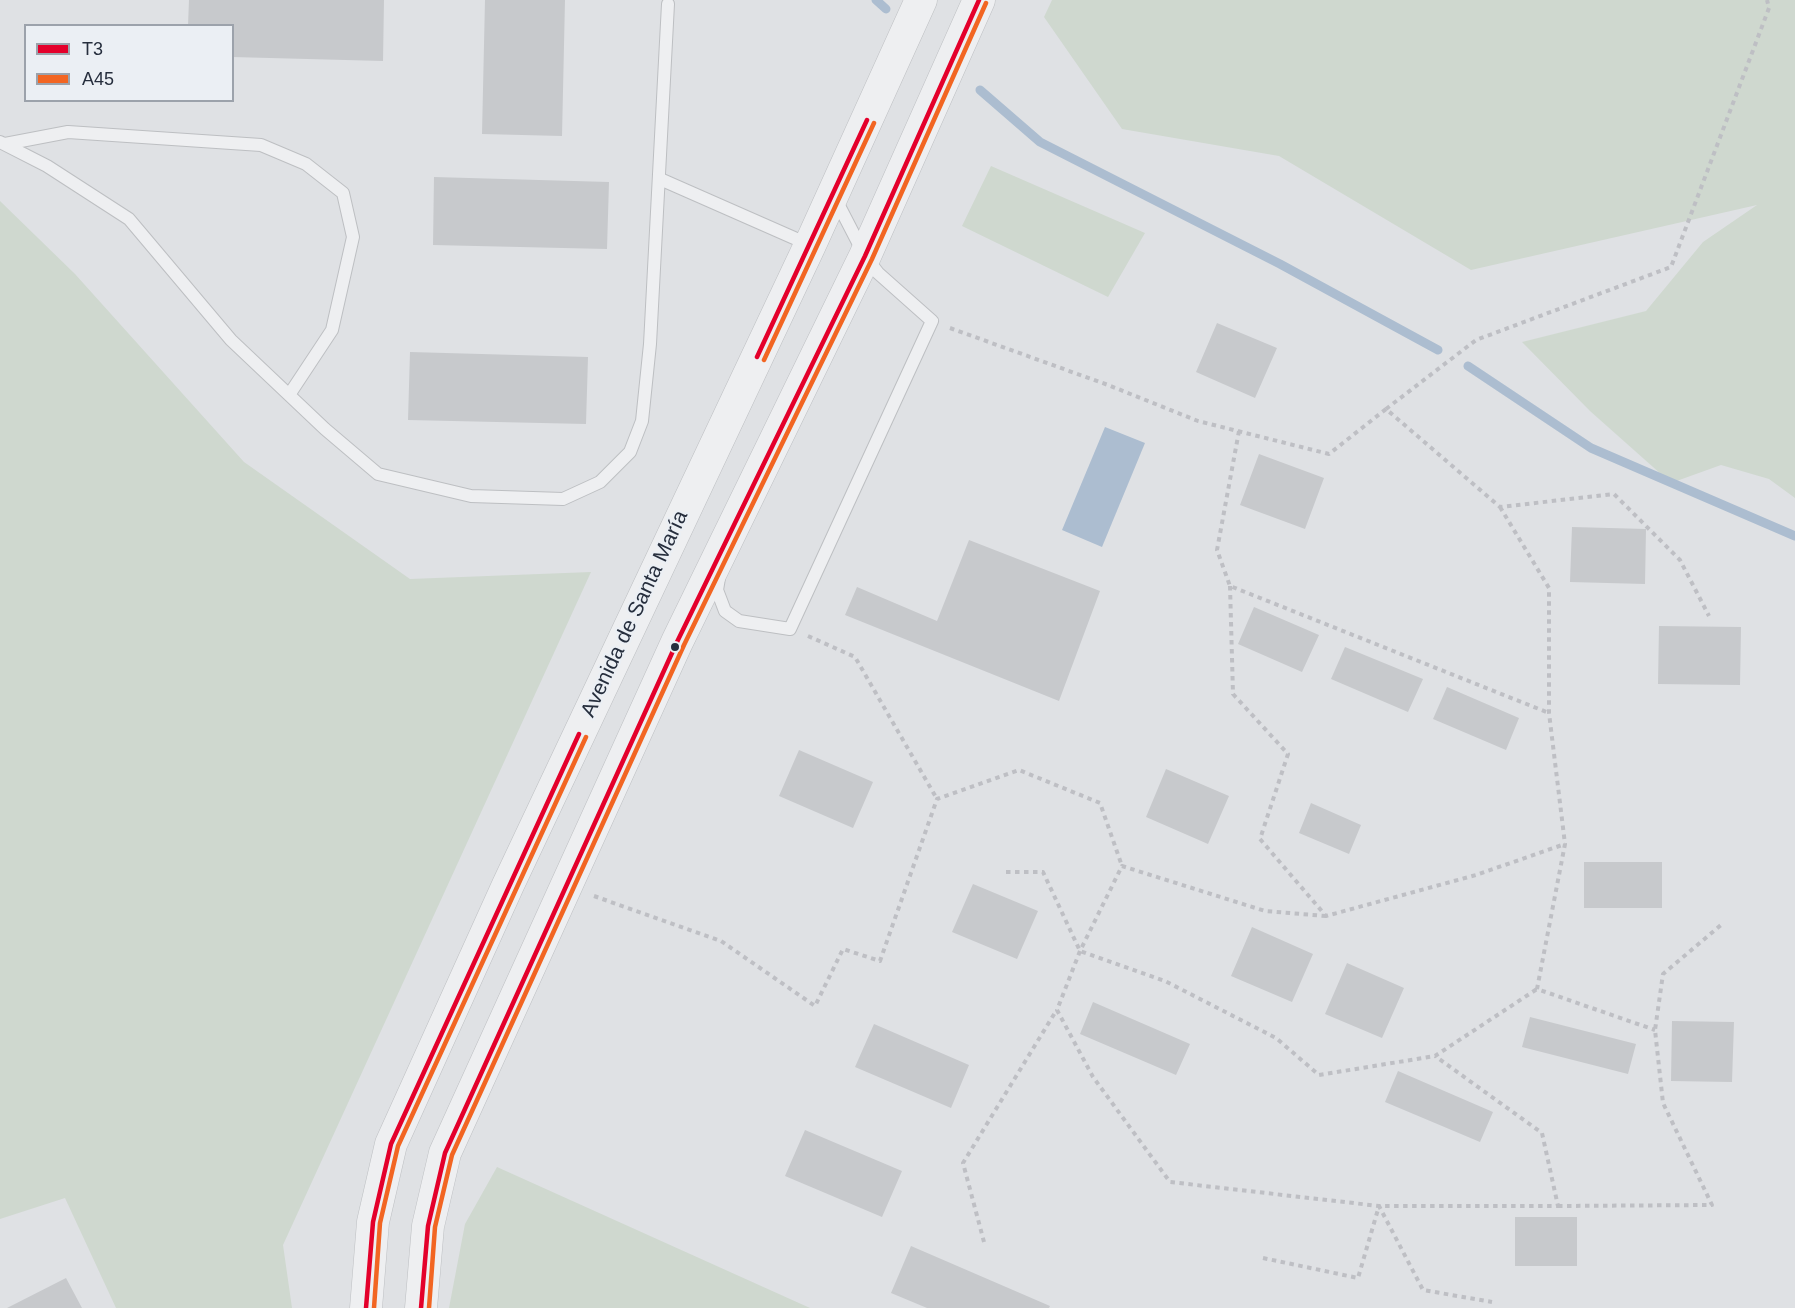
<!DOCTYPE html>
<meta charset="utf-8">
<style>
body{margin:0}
#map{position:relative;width:1795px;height:1308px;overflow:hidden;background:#dfe1e4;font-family:Helvetica,sans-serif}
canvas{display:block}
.legend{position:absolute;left:24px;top:24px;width:210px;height:78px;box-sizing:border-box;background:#ebeff4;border:2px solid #9ca2ab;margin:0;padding:8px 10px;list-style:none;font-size:18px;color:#262e3d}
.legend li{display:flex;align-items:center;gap:12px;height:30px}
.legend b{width:30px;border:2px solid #9ca2ab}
</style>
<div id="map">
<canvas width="1795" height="1308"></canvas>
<ul class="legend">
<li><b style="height:8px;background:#e4002b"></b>T3</li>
<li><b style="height:8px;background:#f26522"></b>A45</li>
</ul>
</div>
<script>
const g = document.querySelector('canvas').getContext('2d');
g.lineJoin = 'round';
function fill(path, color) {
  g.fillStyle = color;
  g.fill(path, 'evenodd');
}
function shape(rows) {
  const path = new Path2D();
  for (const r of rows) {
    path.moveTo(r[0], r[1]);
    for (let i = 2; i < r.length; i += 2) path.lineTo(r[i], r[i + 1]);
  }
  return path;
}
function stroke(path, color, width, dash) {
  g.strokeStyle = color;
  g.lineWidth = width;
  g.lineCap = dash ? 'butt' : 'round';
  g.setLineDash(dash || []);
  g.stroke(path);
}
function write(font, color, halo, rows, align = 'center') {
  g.font = font + ' Helvetica,sans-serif';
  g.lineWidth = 4.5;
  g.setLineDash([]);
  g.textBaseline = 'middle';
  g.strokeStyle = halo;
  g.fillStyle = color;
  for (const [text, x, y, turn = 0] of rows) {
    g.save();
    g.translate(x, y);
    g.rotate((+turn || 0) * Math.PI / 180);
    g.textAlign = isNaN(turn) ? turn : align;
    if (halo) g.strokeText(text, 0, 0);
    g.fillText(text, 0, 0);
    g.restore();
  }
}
const green = shape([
 [1052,0,1795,0,1795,498,1769,479,1721,465,1671,483,1590,411,1522,342,1646,311,1703,242,1757,205,1471,270,1279,156,1122,129,1044,17],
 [991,166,1145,233,1108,297,962,226],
 [0,201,75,274,244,462,410,579,591,572,283,1245,292,1308,116,1308,65,1198,0,1219],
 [497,1167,810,1308,449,1308,465,1224]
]);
const water = shape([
 [1105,427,1145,443,1102,547,1062,530]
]);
const stream = shape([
 [876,0,886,9],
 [980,90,1040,142,1280,264,1438,350],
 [1468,366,1591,448,1795,536]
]);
const building = shape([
 [189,0,384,0,383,61,232,57,232,26,188,26],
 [485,0,565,0,562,136,482,134],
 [434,177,609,182,607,249,433,245],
 [1217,323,1277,348,1255,398,1196,372],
 [410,352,588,357,586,424,408,420],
 [1259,454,1324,478,1305,529,1240,505],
 [1572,527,1646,529,1645,584,1570,582],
 [969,540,1100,591,1059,701,845,615,857,587,937,621],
 [1254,607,1319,635,1302,672,1238,644],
 [1659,626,1741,627,1740,685,1658,684],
 [1345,647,1423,679,1408,712,1331,679],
 [1447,687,1519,718,1506,750,1433,719],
 [799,750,873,782,853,828,779,796],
 [1166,769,1229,796,1208,844,1146,817],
 [1311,803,1361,825,1349,854,1299,833],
 [1584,862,1662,862,1662,908,1584,908],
 [973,884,1038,911,1017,959,952,932],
 [1252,927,1313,954,1292,1002,1231,976],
 [1347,963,1404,988,1382,1038,1325,1014],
 [1093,1002,1190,1044,1176,1075,1080,1034],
 [1530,1017,1636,1044,1628,1074,1522,1047],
 [1672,1021,1734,1022,1732,1082,1671,1081],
 [874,1024,969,1065,951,1108,855,1067],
 [1398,1071,1493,1112,1480,1142,1385,1102],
 [805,1130,902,1171,882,1217,785,1176],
 [1515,1217,1577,1217,1577,1266,1515,1266],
 [911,1246,1050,1306,1049,1308,927,1308,891,1293],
 [66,1278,82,1308,7,1308]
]);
const path = shape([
 [950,328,1108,385,1198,421,1329,454,1386,409,1500,507,1614,494,1680,560,1709,616],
 [1386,409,1476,340,1671,267,1769,8,1767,0],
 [1239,431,1217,550,1230,586,1549,713],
 [1500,507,1549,588,1549,713,1565,844,1537,989,1655,1030],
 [1230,586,1233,694,1288,754,1260,839,1326,916,1476,875,1565,844],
 [808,636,855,657,937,799],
 [1006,872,1043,872,1080,951,1165,981,1276,1038,1319,1075,1435,1056,1537,989],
 [594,896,721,941,815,1006,843,949,880,961,937,799,1019,770,1100,803,1122,866],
 [1326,916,1265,911,1122,866,1080,951,1057,1010,1093,1077,1170,1182,1379,1206,1558,1206,1542,1133,1435,1056],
 [1558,1206,1712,1205,1663,1103,1655,1030,1663,974,1721,925],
 [984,1242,963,1163,1056,1011],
 [1263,1258,1358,1278,1379,1206,1423,1290,1492,1302]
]);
const service = shape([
 [0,142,47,166,129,219,231,340,325,429,378,474,471,496,563,499,600,482,630,452,642,421,650,344,668,4],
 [5,144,68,132,261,145,306,164,343,193,353,237,332,330,289,395],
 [660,179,810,245],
 [719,578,717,590,725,611,739,621,790,629,932,321,878,273,865,256,835,198]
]);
const tertiary = shape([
 [366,1308,373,1222,391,1144,508,885,810,245,921,0],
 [421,1308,428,1226,445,1153,677,642,865,256,979,0]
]);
const bus1 = shape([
 [757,357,867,120],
 [366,1308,373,1222,391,1144,579,734],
 [421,1308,428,1226,445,1153,677,642,865,256,979,0]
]);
const bus2 = shape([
 [764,360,874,123],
 [374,1308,380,1223,398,1146,586,737],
 [429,1308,435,1227,452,1155,684,645,872,259,986,3]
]);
const markers = [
 [675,647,5,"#262e3d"]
];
const streetNames = [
 ["Avenida de Santa María",635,614,-65]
];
fill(green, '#cfd8cf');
fill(water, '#acbdd0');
stroke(stream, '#acbdd0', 9);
fill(building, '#c7c9cc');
stroke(service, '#bdbfc2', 14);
stroke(tertiary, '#bdbfc2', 33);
stroke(path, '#bebfc4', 4, [4.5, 4.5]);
stroke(service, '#eeeff1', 12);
stroke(tertiary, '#eeeff1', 32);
stroke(bus1, '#e4002b', 4.5);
stroke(bus2, '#f26522', 4.5);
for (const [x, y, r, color] of markers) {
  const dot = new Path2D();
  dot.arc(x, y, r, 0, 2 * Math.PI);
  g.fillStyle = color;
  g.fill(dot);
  stroke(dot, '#ebeff4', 2);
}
write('21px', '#262e3d', '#ebeff4', streetNames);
</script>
